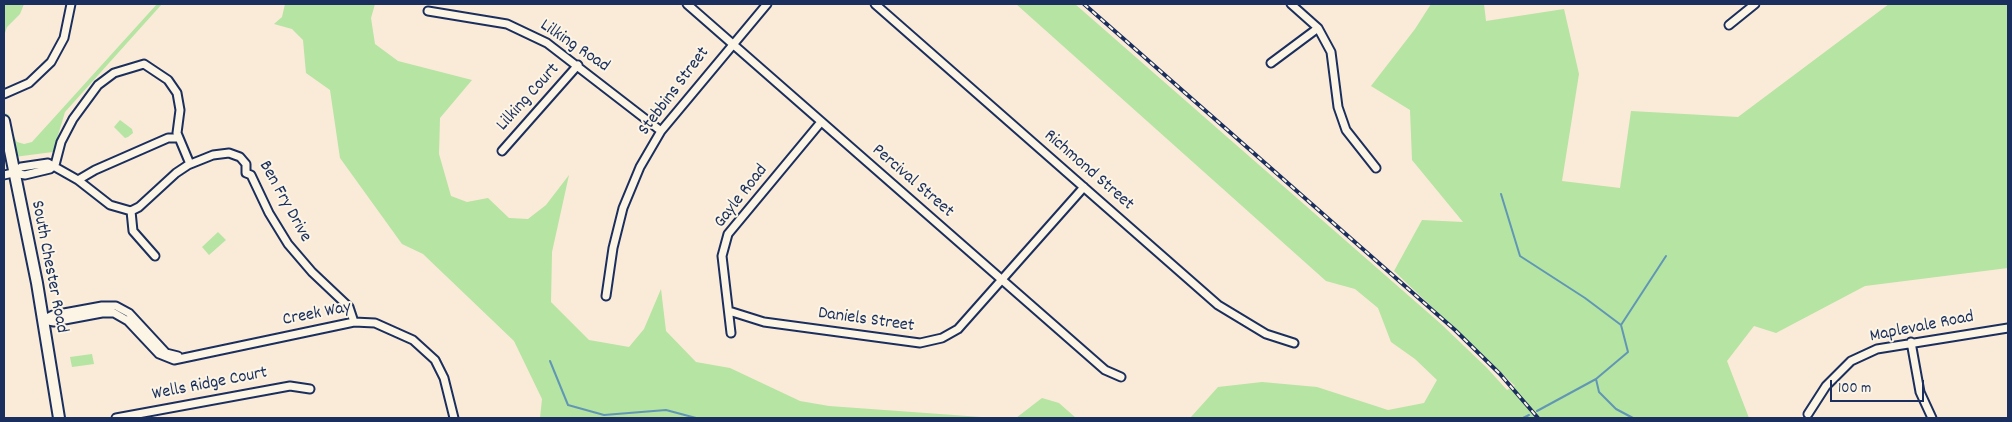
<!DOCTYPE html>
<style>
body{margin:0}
#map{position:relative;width:2012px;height:422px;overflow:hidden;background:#faead8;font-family:Dekko,sans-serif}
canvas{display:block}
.frame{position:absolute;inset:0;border:5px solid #1b2f5e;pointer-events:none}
.scale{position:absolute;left:1830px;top:380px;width:94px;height:22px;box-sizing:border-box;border:2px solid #1b2f5e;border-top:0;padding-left:6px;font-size:15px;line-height:18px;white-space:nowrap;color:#1b2f5e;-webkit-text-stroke:4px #fcf5e5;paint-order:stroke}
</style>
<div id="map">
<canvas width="2012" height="422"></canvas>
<div class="frame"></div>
<div class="scale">100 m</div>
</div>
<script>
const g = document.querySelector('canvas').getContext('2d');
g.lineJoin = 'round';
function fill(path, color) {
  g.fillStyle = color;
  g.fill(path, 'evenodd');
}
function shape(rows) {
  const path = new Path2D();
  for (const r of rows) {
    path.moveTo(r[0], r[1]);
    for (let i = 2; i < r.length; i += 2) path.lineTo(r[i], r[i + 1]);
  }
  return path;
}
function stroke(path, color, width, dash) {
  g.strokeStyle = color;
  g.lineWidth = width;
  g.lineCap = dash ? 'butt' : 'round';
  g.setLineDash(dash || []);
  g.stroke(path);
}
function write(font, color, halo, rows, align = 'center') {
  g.font = font + ' Dekko,sans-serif';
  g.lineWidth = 4;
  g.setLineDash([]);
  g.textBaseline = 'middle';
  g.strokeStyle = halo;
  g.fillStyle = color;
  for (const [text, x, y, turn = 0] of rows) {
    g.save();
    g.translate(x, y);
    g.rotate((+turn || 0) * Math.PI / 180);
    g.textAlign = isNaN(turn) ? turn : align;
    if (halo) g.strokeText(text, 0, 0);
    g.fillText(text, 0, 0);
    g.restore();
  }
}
const green = shape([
 [4,4,24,4,20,14,7,27,4,36],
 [157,4,162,4,65,112,53,152,14,157,5,113,9,115,13,135,17,142,24,144,32,142],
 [285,4,375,4,371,18,375,44,398,61,472,80,440,118,439,154,451,196,467,202,488,198,509,218,528,219,546,205,569,175,552,252,551,302,589,340,629,347,644,329,661,289,666,331,696,362,730,368,800,401,829,406,995,418,540,418,542,399,514,341,423,254,402,244,340,158,330,90,306,73,303,40,292,29,274,24,282,17],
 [1016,4,1075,4,1441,324,1487,368,1507,390,1515,386,1394,271,1422,220,1463,222,1412,160,1410,110,1371,86,1415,29,1431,4,1484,4,1486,21,1564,9,1579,74,1562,181,1620,188,1631,111,1738,117,1889,4,2008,4,2008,268,1865,286,1776,333,1754,326,1727,361,1749,418,1186,418,1191,417,1218,387,1262,382,1317,387,1388,410,1424,403,1437,380,1415,359,1391,342,1378,308,1355,289,1326,281],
 [120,120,132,129,133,133,128,137,125,138,114,127],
 [218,232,226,240,209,255,202,247],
 [92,354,94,364,72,367,70,357],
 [1042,398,1059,403,1076,418,1016,418]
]);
const stream = shape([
 [1501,194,1520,256,1585,298,1621,325],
 [550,361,568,405,604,415,666,410,696,418],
 [1596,379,1599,392,1616,409,1633,418],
 [1537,411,1596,379,1628,352,1621,325,1666,256],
 [1523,418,1529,415]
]);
const street = shape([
 [687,4,1105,370,1121,377],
 [875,4,1218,305,1266,334,1294,343],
 [1291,4,1318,28,1331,52,1338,107,1346,130,1376,168],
 [428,11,507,24,547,43,661,131],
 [1729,25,1755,4],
 [1271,63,1318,28],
 [4,94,29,83,51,62,64,38,71,4],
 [502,151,578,65],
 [13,173,21,167,48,163,78,180,95,170,168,138,178,138],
 [4,175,13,173,25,175,50,169,55,165,61,142,73,119,98,85,114,73,144,64,168,80,177,93,180,110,177,133,190,164],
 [78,180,110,205,131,211,139,207,176,173,188,165,213,155,229,153,240,157,246,164,246,173,251,175,269,213,288,244,312,272,349,307,354,322],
 [131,211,133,231,155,256],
 [606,296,613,248,623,208,640,167,661,131,767,4],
 [729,311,764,322,920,343,942,338,958,329,1084,187],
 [43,320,54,322,102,313,114,313,128,321,159,354,174,360,354,322,375,323,413,340,435,360,444,378,454,418],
 [43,320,53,315,102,306,116,306,129,313,166,353,178,356],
 [731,333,722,256,728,234,821,122],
 [1911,342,1920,392,1932,418],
 [1808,414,1826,386,1851,361,1877,349,2008,328],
 [116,418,290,386,310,389]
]);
const secondary = shape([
 [4,121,37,283,59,418]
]);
const rail = shape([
 [1084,4,1455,330,1500,374,1538,418]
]);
const streetNames = [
 ["Lilking Road",574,47,34],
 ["Stebbins Street",675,92,-53],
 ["Lilking Court",529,98,-48],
 ["Richmond Street",1088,171,41],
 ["Percival Street",912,182,41],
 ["Gayle Road",742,197,-52],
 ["Ben Fry Drive",284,202,61],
 ["South Chester Road",48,267,79],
 ["Creek Way",317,315,-11],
 ["Daniels Street",866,321,8],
 ["Maplevale Road",1922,328,-11],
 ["Wells Ridge Court",210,385,-11]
];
fill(green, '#b5e4a3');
stroke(stream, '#6197b5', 2);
stroke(street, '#1b2f5e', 11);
stroke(secondary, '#1b2f5e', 14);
stroke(street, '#fcf5e5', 7);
stroke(secondary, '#fcf5e5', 10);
stroke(rail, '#1b2f5e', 4);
stroke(rail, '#fcf5e5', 2, [5.5]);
write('18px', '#1b2f5e', '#fcf5e5', streetNames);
</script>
